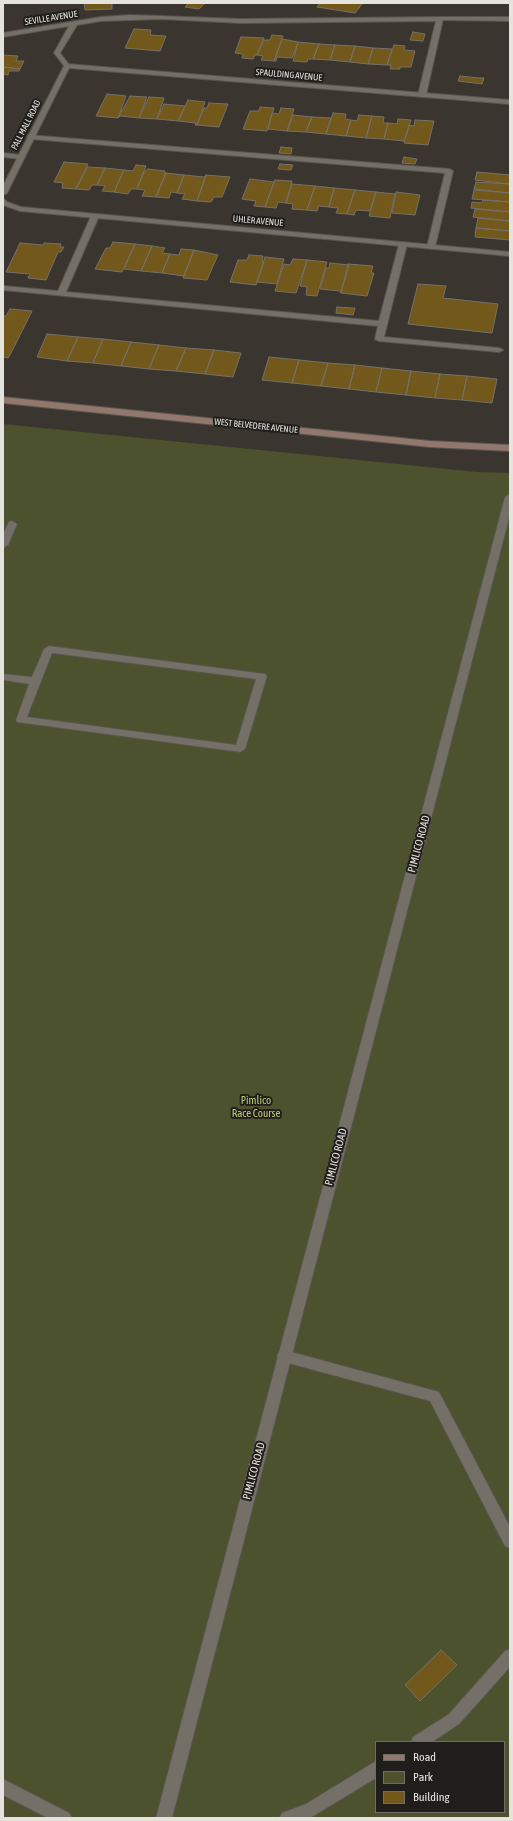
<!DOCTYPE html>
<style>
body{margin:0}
#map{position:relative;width:513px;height:1821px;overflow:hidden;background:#3a362f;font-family:"Asap Condensed",sans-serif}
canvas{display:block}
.frame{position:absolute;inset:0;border:4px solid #e5e3de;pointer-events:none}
.legend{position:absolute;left:375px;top:1741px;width:130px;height:72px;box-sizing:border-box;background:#201e1b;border:1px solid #6f6d69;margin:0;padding:5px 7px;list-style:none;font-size:12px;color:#e5e3de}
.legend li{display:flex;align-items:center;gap:8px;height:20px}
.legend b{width:20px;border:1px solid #6f6d69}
</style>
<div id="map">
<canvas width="513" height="1821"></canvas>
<div class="frame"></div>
<ul class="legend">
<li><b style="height:5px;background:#92776c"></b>Road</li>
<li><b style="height:11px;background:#4c522d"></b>Park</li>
<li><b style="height:11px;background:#73581c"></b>Building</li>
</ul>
</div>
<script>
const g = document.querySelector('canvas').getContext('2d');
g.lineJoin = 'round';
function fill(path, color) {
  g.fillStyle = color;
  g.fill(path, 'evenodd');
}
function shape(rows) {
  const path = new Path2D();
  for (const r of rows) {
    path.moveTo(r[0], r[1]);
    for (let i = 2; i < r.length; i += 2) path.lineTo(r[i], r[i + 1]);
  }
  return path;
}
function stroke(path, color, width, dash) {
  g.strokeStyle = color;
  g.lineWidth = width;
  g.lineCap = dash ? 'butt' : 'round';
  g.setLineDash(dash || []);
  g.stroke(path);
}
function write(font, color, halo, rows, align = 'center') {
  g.font = font + ' "Asap Condensed",sans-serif';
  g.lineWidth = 4;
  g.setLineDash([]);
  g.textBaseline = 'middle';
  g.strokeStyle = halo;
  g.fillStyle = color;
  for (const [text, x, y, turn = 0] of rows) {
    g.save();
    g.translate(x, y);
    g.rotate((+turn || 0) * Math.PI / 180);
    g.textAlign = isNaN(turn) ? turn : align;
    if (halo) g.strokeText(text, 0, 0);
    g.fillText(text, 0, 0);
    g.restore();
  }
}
const green = shape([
 [3,424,477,472,510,473,510,1818,3,1818],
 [376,1742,504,1742,504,1812,376,1812]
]);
const building = shape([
 [84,3,112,3,112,9,85,10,84,3],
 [189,3,205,3,199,9,185,7,189,3],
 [320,3,363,3,355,13,317,7,320,3],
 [134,29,151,30,150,35,166,36,160,51,125,48,134,29],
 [413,32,425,34,423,41,410,40,413,32],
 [272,35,283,36,274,61,261,60,263,56,257,55,264,40,270,40,272,35],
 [241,37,264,38,257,55,255,55,253,59,242,58,243,54,235,53,241,37],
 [282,39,298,42,292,58,277,57,276,61,274,61,282,39],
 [298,42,319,44,313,59,308,59,307,62,293,61,298,42],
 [319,44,335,45,330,60,313,59,319,44],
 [335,45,355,46,350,62,330,60,335,45],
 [394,45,405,46,404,50,415,51,411,67,400,67,400,69,390,69,391,65,387,65,394,45],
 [355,46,373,48,368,64,350,62,355,46],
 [373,48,392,49,387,65,368,64,373,48],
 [3,55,18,56,16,61,24,61,20,69,3,67,3,55],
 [3,67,4,67,20,69,19,71,9,71,8,75,3,74,3,67],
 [460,76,479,78,484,78,482,84,458,81,460,76],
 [107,94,126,96,118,118,96,116,107,94],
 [130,96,147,97,139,118,120,116,118,118,130,96],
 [149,97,164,98,157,119,139,118,149,97],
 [188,100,205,102,197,125,195,125,196,123,178,121,188,100],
 [209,103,228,104,219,127,197,125,204,108,207,108,209,103],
 [164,104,185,106,178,121,157,119,164,104],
 [260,107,274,108,267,131,243,129,250,111,259,111,260,107],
 [281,108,294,109,287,131,268,129,272,113,279,114,281,108],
 [333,113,346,114,345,119,351,120,346,136,326,134,333,113],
 [293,115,312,117,306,132,287,131,293,115],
 [359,115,372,116,366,138,346,136,351,120,357,121,359,115],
 [372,116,384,117,383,123,388,123,384,139,366,138,372,116],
 [312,117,331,118,326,134,306,132,312,117],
 [398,119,411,120,404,141,384,139,388,123,397,124,398,119],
 [415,120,434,121,428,145,404,143,409,125,414,126,415,120],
 [281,147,292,148,291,154,279,153,281,147],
 [404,157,417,159,415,164,402,163,404,157],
 [64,162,88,164,76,189,62,188,63,183,54,182,64,162],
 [280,164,293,165,291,170,278,169,280,164],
 [136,165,146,166,137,189,131,189,128,194,114,192,124,170,133,171,136,165],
 [87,167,105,168,97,185,92,185,89,190,76,189,87,167],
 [105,168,124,170,114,192,102,191,105,186,97,185,105,168],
 [148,169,165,171,164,173,166,173,156,197,142,196,145,190,137,189,144,172,148,169],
 [477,172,510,175,510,184,475,180,477,172],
 [166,173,184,175,177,193,171,192,169,198,156,197,166,173],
 [184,175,204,177,206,175,197,201,182,199,185,194,177,193,184,175],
 [206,175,230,177,222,197,214,197,211,202,197,201,206,175],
 [250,179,274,182,265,207,254,206,256,201,242,199,250,179],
 [275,180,292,181,286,203,278,202,276,208,265,207,275,180],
 [476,182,510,184,510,193,474,189,476,182],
 [292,184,315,186,307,210,292,209,293,204,286,203,292,184],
 [315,186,334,188,329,207,319,206,317,211,307,210,315,186],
 [334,188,355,190,347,214,336,213,338,208,329,207,334,188],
 [355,190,376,192,370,211,356,210,354,215,347,214,355,190],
 [474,190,510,193,510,202,472,199,474,190],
 [376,192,395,194,390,218,369,216,376,192],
 [396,192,420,195,415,215,392,213,396,192],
 [483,200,510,202,510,212,471,208,472,202,482,203,483,200],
 [475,209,510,212,510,221,473,217,475,209],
 [478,218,510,221,510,231,476,228,478,218],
 [476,228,510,231,510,240,475,237,476,228],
 [113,242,135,244,122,272,95,269,106,248,110,248,113,242],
 [20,243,43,245,44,243,61,244,60,247,64,247,61,252,58,252,46,280,28,278,30,274,6,272,20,243],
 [135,244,152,246,141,271,124,269,135,244],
 [152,246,165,248,162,253,170,254,162,273,141,271,152,246],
 [181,249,194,250,184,276,162,273,170,254,179,255,181,249],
 [194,250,218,255,207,280,183,278,194,250],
 [249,255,263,256,262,262,264,262,256,285,230,282,238,260,247,260,249,255],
 [265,257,284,259,277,284,257,282,265,257],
 [293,259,307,260,296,293,275,291,284,264,290,265,293,259],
 [307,260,327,262,317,296,306,295,307,287,300,286,307,260],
 [330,263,349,265,341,293,340,291,320,289,326,268,329,268,330,263],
 [348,264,373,266,371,273,374,273,367,296,341,293,348,264],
 [418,284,446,286,443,298,498,304,492,333,408,324,418,284],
 [337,307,352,308,355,308,353,315,336,313,337,307],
 [10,309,32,311,11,353,8,358,3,357,3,316,6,316,10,309],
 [47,334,78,337,67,361,37,357,47,334],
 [78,337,103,339,93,363,67,361,78,337],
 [103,339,131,342,121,366,93,363,103,339],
 [131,342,159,345,149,369,121,366,131,342],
 [159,345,186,348,176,371,149,369,159,345],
 [186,348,214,350,205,374,176,371,186,348],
 [214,350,241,353,233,377,205,374,214,350],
 [269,357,299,360,292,383,262,380,269,357],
 [299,360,328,363,321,386,292,383,299,360],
 [328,363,355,365,349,389,321,386,328,363],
 [355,365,382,368,376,392,349,389,355,365],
 [382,368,411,371,406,395,376,392,382,368],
 [411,371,440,374,435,398,406,395,411,371],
 [440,374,467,376,462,400,435,398,440,374],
 [467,376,497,379,492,403,462,400,467,376],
 [441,1650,457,1665,420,1701,405,1685,441,1650]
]);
const service = shape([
 [131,15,241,19,440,17,443,19,426,95,422,97,418,95,436,21,241,23,161,19,101,21,77,25,60,53,70,66,67,68,65,67,54,53,69,26,3,37,3,33,101,17,131,15],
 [28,135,449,169,453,171,435,247,431,249,427,247,445,173,31,139,27,137,28,135],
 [3,153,21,155,25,157,21,159,3,157,3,153],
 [92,214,99,216,66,292,379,321,399,244,403,242,407,244,384,337,499,348,503,350,499,352,379,341,375,339,378,326,3,290,3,286,58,291,92,214],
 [12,521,17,524,8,545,3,548,3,534,9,522,12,521],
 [49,646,265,674,267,676,245,749,240,752,17,722,16,720,29,684,3,680,3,674,32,677,44,649,49,646],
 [52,653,256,679,236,745,27,717,52,653],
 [284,1350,439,1392,510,1527,510,1548,505,1546,430,1401,284,1362,279,1360,277,1356,279,1352,284,1350],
 [510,1649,510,1667,459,1724,432,1742,411,1742,413,1737,449,1714,505,1651,510,1649],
 [376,1761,376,1778,315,1815,309,1818,279,1818,282,1813,306,1804,376,1761],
 [3,1779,69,1813,72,1818,48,1818,3,1795,3,1779]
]);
const minor = shape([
 [440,17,510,17,510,21,438,20,437,19,440,17],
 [67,64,510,100,510,104,69,68,7,193,3,195,3,186,64,66,67,64],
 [3,198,7,202,21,207,510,252,510,256,20,211,3,205,3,198],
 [510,494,510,514,172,1818,156,1818,505,497,510,494]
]);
const secondary = shape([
 [3,397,430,441,510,445,510,451,430,447,3,403,3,397]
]);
const farStreetnames = [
 ["SEVILLE AVENUE",51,18,-9],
 ["SPAULDING AVENUE",289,75,5],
 ["PALL MALL ROAD",26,125,-63],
 ["UHLER AVENUE",258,221,5],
 ["WEST BELVEDERE AVENUE",256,426,6]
];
const streetNames = [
 ["PIMLICO ROAD",419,844,-75],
 ["PIMLICO ROAD",336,1157,-75],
 ["PIMLICO ROAD",254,1471,-75]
];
const parkNames = [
 ["Pimlico",256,1101],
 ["Race Course",256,1114]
];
fill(green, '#4c522d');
fill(building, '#73581c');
stroke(building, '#757068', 1);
stroke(service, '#58554f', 2);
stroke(minor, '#58554f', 2);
stroke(secondary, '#58554f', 2);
fill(service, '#747067');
fill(minor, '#747067');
fill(secondary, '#92776c');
write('9px', '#e5e3de', '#201e1b', farStreetnames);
write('11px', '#e5e3de', '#201e1b', streetNames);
write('11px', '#bfce76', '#201e1b', parkNames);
</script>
